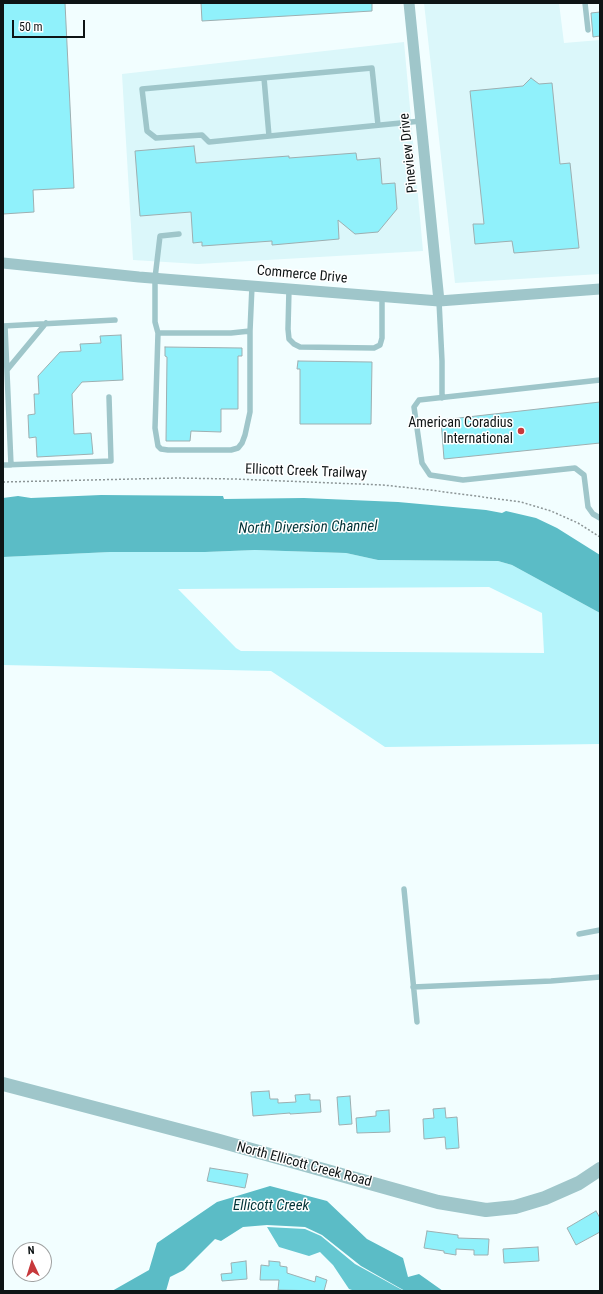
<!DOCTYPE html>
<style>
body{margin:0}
#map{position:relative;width:603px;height:1294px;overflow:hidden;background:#f2feff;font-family:"Roboto Condensed",sans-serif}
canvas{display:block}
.frame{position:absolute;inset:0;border:4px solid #0e1415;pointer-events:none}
.north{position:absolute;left:12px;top:1242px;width:40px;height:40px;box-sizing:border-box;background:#fff;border:1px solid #9fa1a1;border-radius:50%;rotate:356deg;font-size:11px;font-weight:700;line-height:16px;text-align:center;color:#0e1415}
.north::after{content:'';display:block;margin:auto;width:14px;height:18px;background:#c7383b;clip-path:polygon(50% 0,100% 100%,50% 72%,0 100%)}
.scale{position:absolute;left:12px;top:20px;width:73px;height:18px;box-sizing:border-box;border:2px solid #0e1415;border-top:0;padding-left:5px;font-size:12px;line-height:14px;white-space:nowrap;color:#0e1415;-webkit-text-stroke:3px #fff;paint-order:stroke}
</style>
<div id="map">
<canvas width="603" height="1294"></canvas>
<div class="frame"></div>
<div class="north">N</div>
<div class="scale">50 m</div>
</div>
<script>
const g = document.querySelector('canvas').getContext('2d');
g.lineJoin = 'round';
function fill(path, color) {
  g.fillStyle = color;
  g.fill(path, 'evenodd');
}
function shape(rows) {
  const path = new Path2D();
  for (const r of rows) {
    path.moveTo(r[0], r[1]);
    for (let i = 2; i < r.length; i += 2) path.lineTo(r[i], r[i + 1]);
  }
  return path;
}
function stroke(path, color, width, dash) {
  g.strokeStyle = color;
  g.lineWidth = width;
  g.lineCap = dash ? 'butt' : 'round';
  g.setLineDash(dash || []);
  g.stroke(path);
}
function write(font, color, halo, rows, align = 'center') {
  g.font = font + ' "Roboto Condensed",sans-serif';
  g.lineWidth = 3;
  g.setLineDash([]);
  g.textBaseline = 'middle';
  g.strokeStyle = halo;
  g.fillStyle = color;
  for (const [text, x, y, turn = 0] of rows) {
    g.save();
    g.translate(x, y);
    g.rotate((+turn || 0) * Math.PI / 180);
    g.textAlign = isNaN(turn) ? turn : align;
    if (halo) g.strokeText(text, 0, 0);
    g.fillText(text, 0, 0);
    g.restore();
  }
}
const built = shape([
 [424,3,559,3,564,43,600,40,600,274,455,283],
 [404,42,423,251,198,264,133,260,122,74]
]);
const green = shape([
 [255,550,346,553,378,560,498,561,512,565,600,613,600,744,385,747,271,671,3,665,3,557,110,552,205,552],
 [489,587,542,613,544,653,241,651,236,648,178,589]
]);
const forest = shape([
 [267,1227,305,1229,321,1236,355,1264,404,1291,355,1291,349,1289,333,1265,320,1252,309,1256,279,1247]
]);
const water = shape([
 [101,495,223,496,224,499,304,498,398,502,486,510,502,513,506,511,536,518,557,528,600,555,600,613,512,565,498,561,378,560,346,553,255,550,205,552,110,552,3,557,3,498,18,496,31,498],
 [270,1186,327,1201,367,1239,403,1258,408,1277,419,1274,443,1291,405,1291,361,1266,322,1235,305,1227,267,1225,243,1227,221,1241,215,1239,184,1270,170,1277,166,1291,112,1291,149,1270,157,1243,217,1202]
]);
const building = shape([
 [3,3,65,3,74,188,33,190,34,212,3,214,3,3],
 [201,3,372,3,372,11,202,21,201,3],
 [600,12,600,36,593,37,591,13,600,12],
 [531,78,539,84,552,83,560,164,570,163,579,248,514,253,512,241,475,244,473,224,484,224,470,91,523,86,531,78],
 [194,146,196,163,289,156,289,158,356,153,357,160,380,158,382,184,395,183,397,209,378,232,355,234,338,220,339,239,272,245,272,241,202,246,202,242,193,243,191,212,140,216,135,151,194,146],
 [121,335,123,380,82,382,72,394,74,434,91,433,93,454,37,457,36,437,29,438,28,415,35,414,34,394,39,394,38,376,60,352,81,351,80,344,101,343,100,336,121,335],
 [165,347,242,348,242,356,238,356,238,409,221,409,221,432,191,431,190,441,166,441,167,357,165,356,165,347],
 [298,361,372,362,371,424,300,424,300,369,297,369,298,361],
 [600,402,600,443,444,459,441,420,600,402],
 [269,1091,270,1099,278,1099,278,1103,296,1102,295,1095,310,1094,310,1100,320,1100,321,1112,290,1114,290,1113,253,1116,251,1092,269,1091],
 [350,1096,352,1124,339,1125,337,1097,350,1096],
 [445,1108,446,1118,457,1117,459,1148,446,1149,445,1137,424,1139,423,1119,434,1118,433,1109,445,1108],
 [389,1110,390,1132,357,1133,356,1118,376,1116,376,1111,389,1110],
 [210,1168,248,1174,245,1188,207,1181,210,1168],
 [596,1211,600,1218,600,1232,576,1245,567,1228,596,1211],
 [427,1231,458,1235,458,1238,489,1239,488,1255,474,1255,474,1250,456,1249,456,1255,444,1253,444,1251,424,1248,427,1231],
 [538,1247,539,1261,504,1263,503,1249,538,1247],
 [246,1261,247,1279,222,1281,221,1274,232,1273,231,1263,246,1261],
 [269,1261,280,1262,280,1266,287,1267,287,1273,315,1282,316,1276,327,1280,324,1291,278,1290,279,1280,260,1280,261,1265,269,1266,269,1261]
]);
const path = shape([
 [3,482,177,478,234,479,383,485,430,490,521,502,551,511,578,523,600,537]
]);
const service = shape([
 [585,3,588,30],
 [264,78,269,136],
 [378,125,372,68,142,89,147,131,156,138,202,135,209,142,421,121],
 [179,234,160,236,155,278,155,322,158,333,231,333,250,331,252,286],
 [289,289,288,329,289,339,294,344,300,347,374,348,380,345,382,338,382,296],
 [439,301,442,361,442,398],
 [3,326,115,320],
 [5,326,11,465],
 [158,333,155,428,158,446,161,449,168,450,231,450,238,448,242,443,245,435,250,412,250,331],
 [7,370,46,323],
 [600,380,419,400,414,407,422,463,430,475,463,480,575,468,584,475,588,507,593,514,600,518],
 [3,465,111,461,109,397],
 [404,889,417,1022],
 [579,934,600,930],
 [413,987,551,981,600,977]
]);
const minor = shape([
 [409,3,439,301],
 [3,263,139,277,439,301,600,289]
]);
const tertiary = shape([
 [3,1084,216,1140,438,1202,486,1210,515,1207,545,1198,579,1183,600,1169]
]);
const markers = [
 [521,431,4,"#c7383b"]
];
const streetNames = [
 ["Pineview Drive",409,153,-96],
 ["Commerce Drive",302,275,5],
 ["Ellicott Creek Trailway",306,472,2],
 ["North Ellicott Creek Road",304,1165,15]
];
const poiNames = [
 ["American Coradius",513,423],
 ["International",513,439]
];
const waterNames = [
 ["North Diversion Channel",308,528,-1],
 ["Ellicott Creek",271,1206]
];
fill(built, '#dbf7fa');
fill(green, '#b5f4fb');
fill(forest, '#65c7d1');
fill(water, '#5bbcc6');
fill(building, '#90f1fb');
stroke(building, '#9dafb1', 1);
stroke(path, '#8c9596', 1.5, [2, 2]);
stroke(service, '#9fc6ca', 5.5);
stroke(minor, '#9fc6ca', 11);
stroke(tertiary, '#9fc6ca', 14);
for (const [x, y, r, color] of markers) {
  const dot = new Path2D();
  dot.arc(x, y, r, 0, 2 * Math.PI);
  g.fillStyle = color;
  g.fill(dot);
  stroke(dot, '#fff', 1.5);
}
write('14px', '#0e1415', '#fff', streetNames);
write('14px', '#0e1415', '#fff', poiNames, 'right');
write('italic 15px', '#023438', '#fff', waterNames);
</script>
